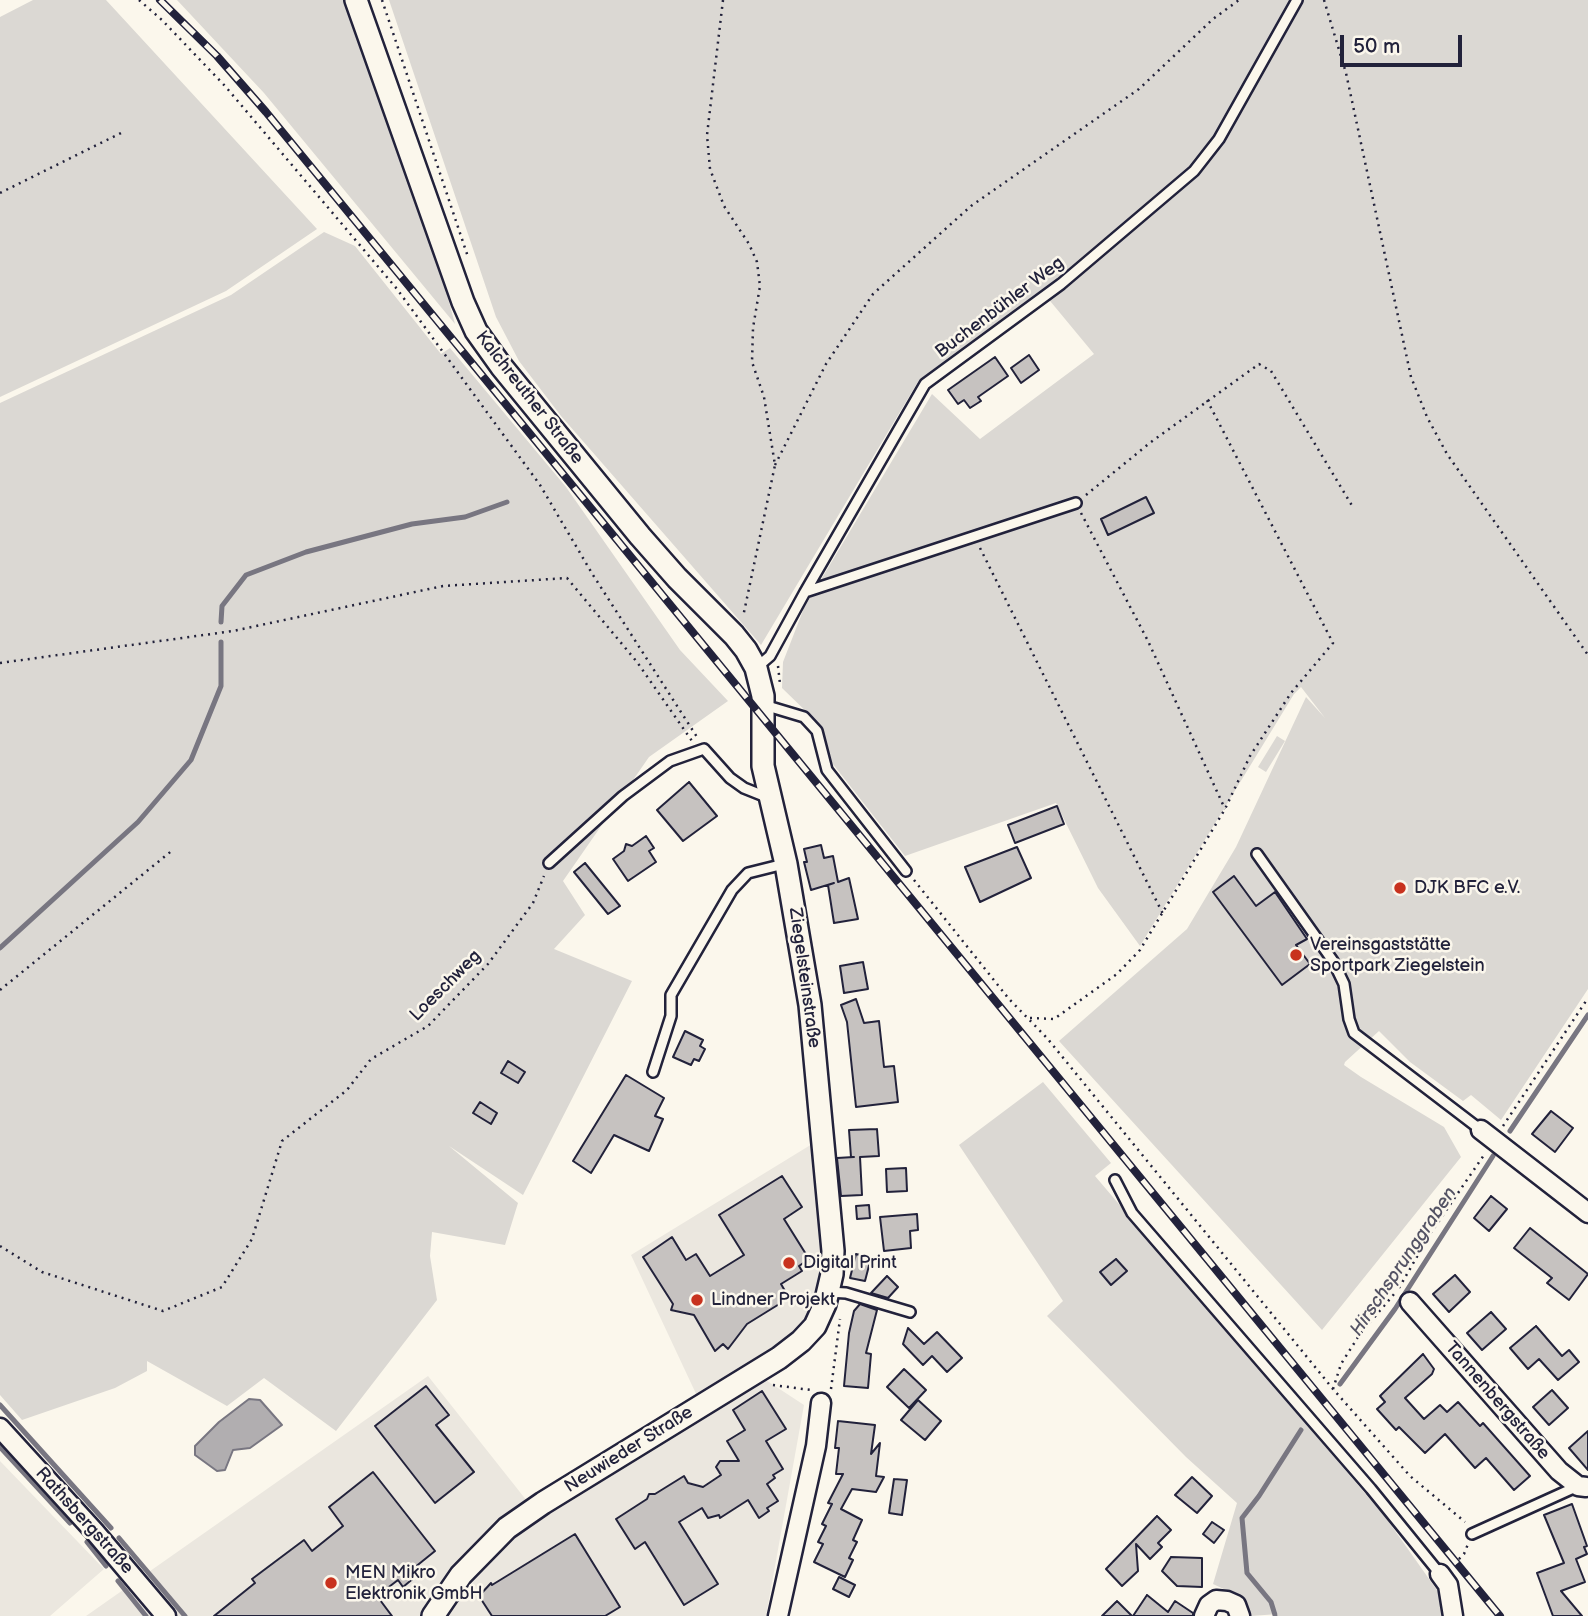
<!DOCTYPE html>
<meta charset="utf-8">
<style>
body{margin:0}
#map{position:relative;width:1588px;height:1616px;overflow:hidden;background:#fbf7ec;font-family:"Balsamiq Sans",sans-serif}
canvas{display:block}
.scale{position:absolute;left:1340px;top:35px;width:122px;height:32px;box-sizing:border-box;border:4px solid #22223b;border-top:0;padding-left:9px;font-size:21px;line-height:24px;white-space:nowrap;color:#22223b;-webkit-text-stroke:5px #fbf7ec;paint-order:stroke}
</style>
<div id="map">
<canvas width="1588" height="1616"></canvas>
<div class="scale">50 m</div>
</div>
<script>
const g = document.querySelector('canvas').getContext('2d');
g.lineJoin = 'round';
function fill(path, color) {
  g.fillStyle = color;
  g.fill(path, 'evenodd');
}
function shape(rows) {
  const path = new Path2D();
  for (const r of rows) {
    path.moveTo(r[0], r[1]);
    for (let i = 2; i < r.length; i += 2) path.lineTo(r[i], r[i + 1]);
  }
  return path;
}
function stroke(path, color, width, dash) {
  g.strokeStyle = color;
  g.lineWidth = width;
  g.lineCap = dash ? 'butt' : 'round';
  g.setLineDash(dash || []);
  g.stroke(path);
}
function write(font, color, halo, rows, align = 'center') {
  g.font = font + ' "Balsamiq Sans",sans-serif';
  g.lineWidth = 5;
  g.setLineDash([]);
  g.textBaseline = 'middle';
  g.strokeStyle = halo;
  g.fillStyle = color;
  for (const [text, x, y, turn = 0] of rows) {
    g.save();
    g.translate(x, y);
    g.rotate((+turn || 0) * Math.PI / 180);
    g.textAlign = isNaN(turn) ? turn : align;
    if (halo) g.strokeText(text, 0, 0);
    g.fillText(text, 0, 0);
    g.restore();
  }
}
const built = shape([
 [817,1141,825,1263,807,1321,749,1369,804,1405,766,1616,86,1616,428,1376,527,1501,698,1398,631,1255],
 [0,1461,104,1569,50,1616,0,1616]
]);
const green = shape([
 [33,0,106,0,317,229,226,291,0,397,0,17],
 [177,0,344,0,443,280,455,324,264,93],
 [389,0,1588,0,1588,989,1501,1120,1471,1095,1463,1101,1410,1062,1379,1031,1345,1062,1344,1065,1361,1077,1444,1127,1461,1157,1322,1330,1059,1041,1187,929,1236,847,1306,697,1325,718,1301,687,1294,694,1140,946,1098,888,1056,803,905,856,825,754,817,722,782,688,783,662,804,608,932,394,980,439,1094,354,1041,290,919,380,761,645,561,416,519,361,496,317],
 [324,232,355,246,441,354,450,348,566,487,680,650,728,701,649,757,563,881,585,915,554,949,632,981,523,1195,449,1146,518,1203,505,1245,432,1232,430,1256,437,1300,336,1431,264,1378,227,1406,147,1361,147,1371,115,1388,22,1420,0,1395,0,403,231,295],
 [1277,736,1285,741,1266,772,1258,767],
 [1043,1082,1111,1163,1095,1176,1386,1518,1446,1603,1447,1616,1278,1616,1278,1614,1251,1616,1241,1597,1213,1584,1237,1503,1186,1457,1047,1316,1063,1301,959,1145]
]);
const water = shape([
 [249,1399,260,1400,282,1425,250,1448,233,1450,225,1470,217,1471,195,1455,195,1446,219,1422,249,1399]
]);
const stream = shape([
 [221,622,222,606,246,575,306,552,412,524,465,517,507,502],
 [0,948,138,822,191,760,221,686,221,642],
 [1510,1131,1588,1015],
 [1340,1384,1395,1309,1493,1156],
 [0,1405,111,1528],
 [0,1447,70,1523],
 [119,1538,185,1616],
 [87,1542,106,1566],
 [118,1581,146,1616],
 [1275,1615,1271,1602,1247,1573,1242,1518,1259,1496,1301,1430]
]);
const building = shape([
 [1029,355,1039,370,1021,383,1011,368,1029,355],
 [995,357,1008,376,978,397,981,401,970,408,964,400,958,404,948,390,995,357],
 [1146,497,1154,513,1108,535,1101,519,1146,497],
 [689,782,717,816,683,841,657,810,689,782],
 [1057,806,1064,824,1015,843,1008,825,1057,806],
 [646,836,654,848,649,851,656,862,628,881,613,859,624,851,626,844,632,846,646,836],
 [821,845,824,858,833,856,838,882,849,878,858,919,834,923,828,885,834,883,811,890,804,862,807,862,804,849,821,845],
 [1017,847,1031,878,980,902,965,867,1017,847],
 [585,863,620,906,608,914,574,872,585,863],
 [1234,876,1256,906,1275,892,1307,939,1296,945,1310,964,1282,985,1213,892,1234,876],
 [863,962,868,989,844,993,840,966,863,962],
 [856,999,864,1023,879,1021,884,1067,894,1066,898,1102,856,1107,847,1022,841,1005,856,999],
 [685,1031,703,1040,700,1046,705,1049,699,1061,694,1059,691,1065,673,1057,685,1031],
 [508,1061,525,1072,518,1083,501,1073,508,1061],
 [626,1075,664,1098,655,1116,663,1119,649,1151,614,1135,591,1173,573,1161,626,1075],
 [480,1102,497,1113,491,1124,473,1113,480,1102],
 [1551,1111,1573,1128,1555,1152,1532,1134,1551,1111],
 [877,1129,879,1156,860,1157,862,1195,841,1196,837,1158,854,1157,851,1157,849,1130,877,1129],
 [906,1168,907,1191,887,1192,886,1169,906,1168],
 [782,1176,802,1207,784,1219,809,1259,799,1266,802,1271,781,1284,789,1298,747,1324,728,1349,723,1344,715,1351,694,1315,671,1310,673,1304,643,1257,672,1237,686,1260,696,1254,710,1276,744,1255,719,1215,782,1176],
 [1491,1196,1507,1209,1489,1231,1474,1218,1491,1196],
 [869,1205,870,1218,857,1219,856,1206,869,1205],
 [917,1214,918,1230,910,1231,911,1248,884,1251,880,1217,917,1214],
 [1530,1228,1588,1274,1569,1300,1547,1283,1552,1278,1514,1248,1530,1228],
 [856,1254,871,1258,865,1281,850,1278,856,1254],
 [1116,1259,1127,1271,1111,1285,1100,1272,1116,1259],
 [1455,1275,1470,1292,1449,1312,1433,1294,1455,1275],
 [887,1276,898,1287,888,1298,871,1293,887,1276],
 [860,1304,877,1310,866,1353,871,1354,868,1388,844,1386,849,1333,854,1311,860,1304],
 [1491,1312,1506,1329,1482,1350,1467,1333,1491,1312],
 [1536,1326,1562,1356,1569,1350,1579,1362,1558,1380,1539,1359,1528,1369,1510,1348,1536,1326],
 [908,1328,924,1344,937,1332,962,1358,947,1372,932,1356,923,1365,903,1344,908,1328],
 [1423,1354,1434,1369,1432,1374,1405,1398,1424,1419,1440,1405,1447,1412,1458,1402,1480,1426,1483,1423,1530,1476,1514,1490,1486,1458,1475,1468,1445,1434,1425,1453,1399,1427,1396,1430,1377,1409,1385,1402,1380,1396,1423,1354],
 [904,1369,926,1390,909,1408,887,1387,904,1369],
 [426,1386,449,1415,436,1425,474,1472,435,1503,375,1426,426,1386],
 [1552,1390,1568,1408,1549,1425,1533,1407,1552,1390],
 [762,1391,786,1429,766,1441,783,1469,773,1475,775,1478,767,1484,778,1501,767,1508,769,1511,759,1518,748,1500,720,1518,719,1515,708,1518,702,1508,679,1522,718,1584,684,1605,645,1542,635,1549,616,1519,647,1499,649,1494,655,1494,684,1476,688,1483,703,1487,721,1475,716,1467,720,1461,739,1461,727,1441,745,1430,733,1410,762,1391],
 [918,1400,941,1421,925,1440,901,1420,918,1400],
 [838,1421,875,1425,871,1454,880,1443,876,1476,884,1477,876,1492,852,1489,841,1509,862,1520,853,1540,857,1542,849,1558,853,1560,845,1577,814,1562,823,1544,818,1542,826,1526,822,1524,832,1504,828,1503,843,1474,836,1474,839,1448,835,1448,838,1421],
 [1588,1431,1588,1470,1569,1448,1588,1431],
 [373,1472,435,1551,409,1572,414,1578,409,1582,403,1587,398,1580,377,1596,392,1616,214,1616,255,1583,252,1579,304,1540,312,1551,343,1526,329,1507,373,1472],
 [1192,1477,1212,1496,1197,1513,1175,1495,1192,1477],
 [894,1479,907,1480,902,1515,889,1513,894,1479],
 [1572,1504,1587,1546,1584,1547,1587,1554,1576,1559,1585,1582,1561,1591,1582,1616,1553,1616,1537,1573,1564,1563,1544,1515,1572,1504],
 [1157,1516,1171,1530,1158,1543,1162,1547,1150,1559,1136,1544,1138,1571,1122,1586,1106,1569,1157,1516],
 [1212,1522,1224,1530,1214,1543,1203,1534,1212,1522],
 [575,1534,620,1607,605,1616,492,1616,479,1596,491,1583,492,1585,575,1534],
 [1171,1557,1202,1558,1202,1587,1177,1586,1162,1571,1171,1557],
 [839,1577,855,1585,849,1597,833,1589,839,1577],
 [1147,1595,1168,1612,1175,1601,1193,1613,1193,1616,1133,1616,1147,1595],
 [1117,1601,1132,1616,1102,1616,1117,1601]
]);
const path = shape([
 [139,0,162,20,225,86,397,289,540,485,593,575,697,737],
 [382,0,468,257],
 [723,0,707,135,710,169,724,206,749,244,757,262,760,286,753,328,752,362,764,397,775,465,743,617],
 [1324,0,1346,73,1411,377,1427,417,1447,454,1588,655],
 [0,193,121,133],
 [775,465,826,364,873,294,971,206,1139,89,1213,19,1239,0],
 [1086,495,1151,442,1259,364,1271,371,1354,509],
 [1081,513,1148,641,1225,809],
 [980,548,1163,914],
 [0,663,233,631,443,586,567,578,637,662,692,741],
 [778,666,780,684],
 [914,880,1009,999,1047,1038,1333,1389,1410,1476,1465,1522],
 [0,990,174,849],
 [1030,1018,1054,1019,1117,974,1140,950,1225,809,1250,756,1291,693,1333,643,1207,400],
 [1503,1126,1588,998],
 [0,1246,42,1272,163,1311,222,1287,252,1239,282,1141,347,1090,371,1059,428,1026,488,964,533,903,544,876],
 [1399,1288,1430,1234,1484,1155],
 [773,1385,811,1390],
 [831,1389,840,1319],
 [1333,1389,1341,1364,1360,1334,1395,1293],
 [1454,1564,1464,1554,1468,1544]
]);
const service = shape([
 [805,592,1076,503],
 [756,668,770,656,805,592,925,384,1061,284,1194,171,1219,139,1297,0],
 [764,705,804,717,817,731,827,770,906,871],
 [1257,854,1333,961,1344,984,1349,1019,1354,1033,1481,1130],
 [549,863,623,796,670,761,704,749,730,778,744,788,769,798],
 [653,1072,671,1016,671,995,732,890,748,873,784,864],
 [1115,1180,1132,1213,1371,1489,1440,1574],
 [829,1292,846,1293,910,1312],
 [1472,1534,1578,1486]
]);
const minor = shape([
 [1481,1130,1588,1213],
 [1410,1302,1559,1471,1578,1486,1586,1487],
 [0,1428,94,1531,166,1616],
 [1440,1574,1448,1585,1453,1616],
 [778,1616,816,1446,821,1403],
 [1204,1616,1209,1605,1216,1600,1227,1601,1236,1605,1240,1616]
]);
const tertiary = shape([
 [356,0,463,302,476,331,501,366,640,536,677,578,734,635,746,650,756,668,763,696,763,766,786,864,810,1005,833,1251,832,1274,825,1304,815,1326,801,1341,779,1358,543,1503,507,1528,461,1575,433,1616]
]);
const rail = shape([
 [160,0,217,56,266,112,1500,1616]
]);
const markers = [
 [1400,888,7,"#c8321e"],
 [1296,955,7,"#c8321e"],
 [789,1263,7,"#c8321e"],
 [697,1300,7,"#c8321e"],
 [331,1583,7,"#c8321e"]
];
const streetNames = [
 ["Buchenbühler Weg",1000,308,-37],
 ["Kalchreuther Straße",529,398,52],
 ["Ziegelsteinstraße",804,978,82],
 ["Loeschweg",446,986,-45],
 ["Tannenbergstraße",1497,1401,49],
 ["Neuwieder Straße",629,1450,-32],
 ["Rathsbergstraße",84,1521,48]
];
const poiNames = [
 ["DJK BFC e.V.",1414,888],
 ["Vereinsgaststätte",1310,945],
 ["Sportpark Ziegelstein",1310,966],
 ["Digital Print",803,1263],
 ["Lindner Projekt",711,1300],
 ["MEN Mikro",345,1573],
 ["Elektronik GmbH",345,1594]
];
const waterNames = [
 ["Hirschsprunggraben",1404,1262,-56]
];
fill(built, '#ebe7df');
fill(green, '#dbd8d3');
fill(water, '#b1aeb0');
stroke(water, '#787681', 2);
stroke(stream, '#787681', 5);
fill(building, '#c6c2c0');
stroke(building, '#22223b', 2);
stroke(service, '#22223b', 14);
stroke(minor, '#22223b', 23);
stroke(tertiary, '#22223b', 26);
stroke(path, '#22223b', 2.5, [2, 5]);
stroke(service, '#fbf7ec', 9);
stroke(minor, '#fbf7ec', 18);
stroke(tertiary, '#fbf7ec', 21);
stroke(rail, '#22223b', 8);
stroke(rail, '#fbf7ec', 5, [16]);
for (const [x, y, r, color] of markers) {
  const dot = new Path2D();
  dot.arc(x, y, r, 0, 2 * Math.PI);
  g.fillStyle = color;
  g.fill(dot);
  stroke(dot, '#fbf7ec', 2.5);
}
write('18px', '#22223b', '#fbf7ec', streetNames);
write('18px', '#22223b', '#fbf7ec', poiNames, 'left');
write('italic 19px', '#545364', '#fbf7ec', waterNames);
</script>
